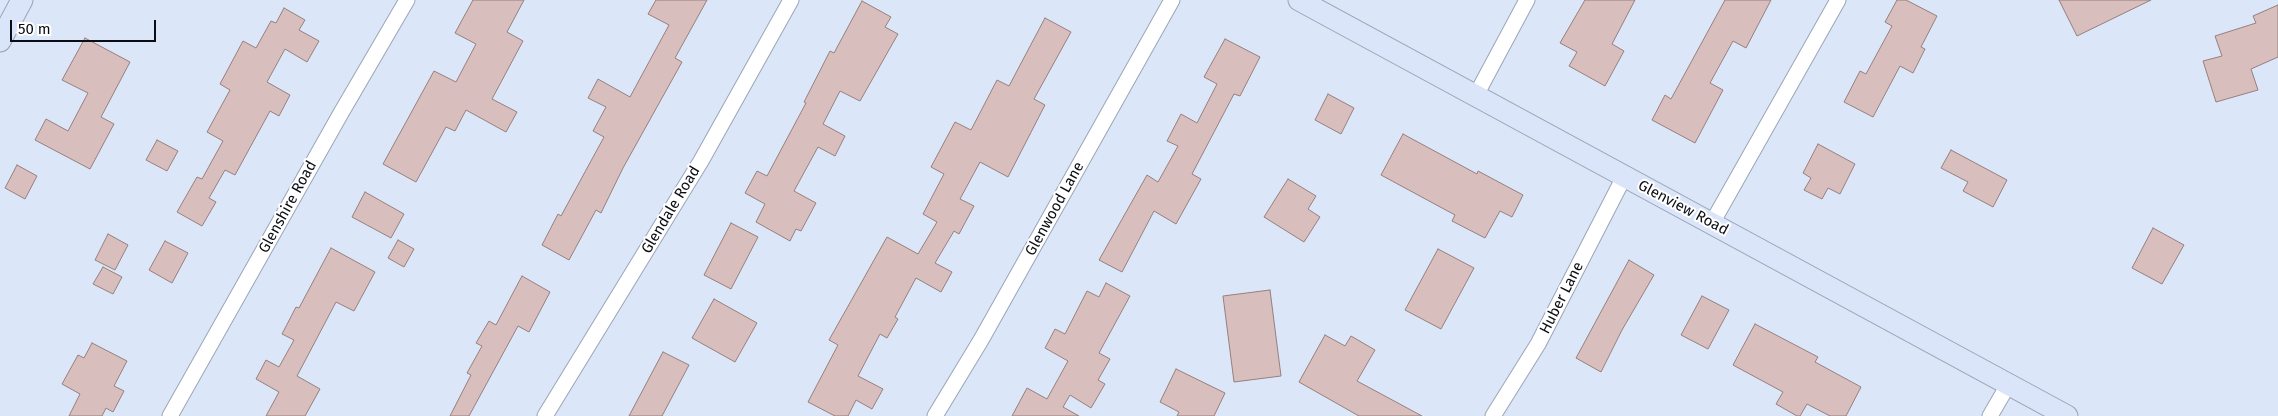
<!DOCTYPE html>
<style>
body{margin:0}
#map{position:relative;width:2278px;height:416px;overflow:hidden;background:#dbe6f9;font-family:"Fira Sans",sans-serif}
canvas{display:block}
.scale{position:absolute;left:10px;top:20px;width:146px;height:22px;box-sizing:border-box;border:2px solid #0a0d13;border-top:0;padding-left:6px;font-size:15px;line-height:18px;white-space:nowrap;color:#0a0d13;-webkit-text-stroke:4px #fff;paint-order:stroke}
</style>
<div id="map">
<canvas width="2278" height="416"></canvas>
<div class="scale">50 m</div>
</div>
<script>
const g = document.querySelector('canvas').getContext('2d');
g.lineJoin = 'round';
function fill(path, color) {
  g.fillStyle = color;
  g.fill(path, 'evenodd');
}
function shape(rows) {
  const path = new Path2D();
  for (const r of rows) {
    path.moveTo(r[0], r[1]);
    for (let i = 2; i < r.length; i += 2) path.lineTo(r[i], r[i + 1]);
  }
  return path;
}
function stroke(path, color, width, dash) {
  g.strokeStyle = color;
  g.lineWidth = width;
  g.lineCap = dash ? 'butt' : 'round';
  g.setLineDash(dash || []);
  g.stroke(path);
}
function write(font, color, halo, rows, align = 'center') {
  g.font = font + ' "Fira Sans",sans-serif';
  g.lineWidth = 4;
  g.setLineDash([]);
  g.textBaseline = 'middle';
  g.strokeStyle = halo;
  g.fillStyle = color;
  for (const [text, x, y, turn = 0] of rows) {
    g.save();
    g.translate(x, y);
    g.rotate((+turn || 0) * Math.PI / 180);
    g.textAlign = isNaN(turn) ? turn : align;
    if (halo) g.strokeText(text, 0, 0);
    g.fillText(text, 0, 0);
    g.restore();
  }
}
const building = shape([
 [473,0,524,0,507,32,523,41,492,99,517,112,506,132,466,110,455,131,446,127,416,182,383,164,434,71,456,82,476,44,455,33,473,0],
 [656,0,707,0,675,58,682,62,623,168,601,213,596,210,569,260,542,245,558,214,561,216,604,137,593,131,606,107,588,98,598,79,630,97,669,25,648,14,656,0],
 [1585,0,1635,0,1612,44,1624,51,1605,86,1569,66,1577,52,1560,43,1585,0],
 [1725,0,1771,0,1746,48,1733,41,1710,83,1723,90,1695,143,1652,120,1665,95,1671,99,1725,0],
 [1897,0,1906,0,1937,16,1921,47,1925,49,1913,73,1900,66,1873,117,1844,102,1860,71,1866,74,1892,26,1885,22,1897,0],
 [2059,0,2151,0,2077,36,2059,0],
 [862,1,891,17,885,27,898,34,860,101,840,91,823,124,845,136,835,156,818,147,794,191,816,203,801,231,796,229,790,241,756,222,765,204,745,193,757,171,767,176,806,103,804,102,830,51,834,53,862,1],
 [2278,5,2278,57,2251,69,2258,90,2216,102,2203,61,2222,56,2215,36,2256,23,2253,16,2278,5],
 [284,8,305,20,299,30,319,41,307,62,285,49,267,82,290,95,279,116,270,111,235,175,225,170,209,198,216,202,202,226,177,212,197,177,202,179,223,141,207,132,230,90,220,84,243,41,256,48,271,21,276,23,284,8],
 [1045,18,1071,32,1034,99,1045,105,1008,177,980,162,960,199,974,206,959,234,954,231,935,263,952,272,941,292,916,278,895,317,898,319,887,338,880,334,858,376,883,389,872,409,856,400,848,416,835,416,808,402,838,345,829,340,887,237,918,254,937,222,923,214,944,174,931,167,955,122,971,130,997,80,1009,86,1045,18],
 [85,38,130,62,101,117,114,124,90,169,35,140,46,119,68,131,88,93,62,80,85,38],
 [1225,39,1260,57,1240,96,1234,94,1192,174,1201,179,1176,224,1154,211,1122,272,1099,260,1147,175,1158,182,1178,146,1167,141,1181,114,1197,123,1217,84,1204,77,1225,39],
 [1328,94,1354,108,1341,134,1315,120,1328,94],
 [1403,134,1477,174,1478,171,1523,195,1512,217,1500,211,1485,238,1452,221,1455,215,1381,175,1403,134],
 [157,140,178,151,167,171,146,160,157,140],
 [1818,144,1855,164,1840,194,1828,188,1822,199,1804,190,1811,178,1803,173,1818,144],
 [1951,150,2007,180,1993,207,1963,191,1968,182,1941,168,1951,150],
 [17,165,37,176,25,199,5,188,17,165],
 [1288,179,1316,196,1308,209,1320,217,1304,242,1264,217,1288,179],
 [365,192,404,214,391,238,352,217,365,192],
 [731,223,758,237,731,289,704,275,731,223],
 [2153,228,2184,245,2162,284,2132,268,2153,228],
 [108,234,128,245,115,270,95,260,108,234],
 [398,240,414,249,404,267,388,258,398,240],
 [165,241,188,253,172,283,149,270,165,241],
 [331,248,375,272,354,311,336,302,297,376,320,389,305,416,266,416,279,392,256,379,266,360,279,367,294,340,282,334,296,307,299,308,331,248],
 [1438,249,1474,268,1441,329,1405,310,1438,249],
 [1629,260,1654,275,1622,330,1601,372,1576,358,1629,260],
 [103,267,122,277,113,294,93,284,103,267],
 [522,276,550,292,529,332,518,326,469,416,450,416,471,375,467,373,482,346,476,343,489,321,496,325,522,276],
 [1106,283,1130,296,1099,353,1110,359,1098,380,1105,384,1091,408,1070,395,1063,407,1079,416,1012,416,1027,388,1047,399,1068,361,1045,348,1055,329,1065,334,1087,291,1099,297,1106,283],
 [1270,290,1281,376,1234,382,1223,296,1270,290],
 [1702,296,1729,310,1708,349,1681,335,1702,296],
 [714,299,757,323,735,362,692,338,714,299],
 [1755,324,1818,357,1815,362,1861,387,1846,416,1830,416,1807,404,1800,416,1797,416,1776,404,1783,392,1733,365,1755,324],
 [1325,335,1345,346,1351,336,1375,350,1357,381,1422,416,1359,416,1299,382,1325,335],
 [92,343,127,361,114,386,124,391,113,412,106,408,102,416,69,416,80,394,62,384,78,355,84,358,92,343],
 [663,352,689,365,662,416,629,416,663,352],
 [1176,369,1225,393,1214,416,1177,416,1179,412,1160,402,1176,369]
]);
const minor = shape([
 [1475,97,1527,0],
 [1712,223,1838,0],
 [170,416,341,113,407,0],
 [545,416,701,161,791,0],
 [935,416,981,340,1172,0],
 [1493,416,1538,344,1624,177],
 [1990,416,2008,385]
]);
const secondary = shape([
 [1299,0,2067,416],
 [0,41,22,0]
]);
const streetNames = [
 ["Glenshire Road",288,207,-61],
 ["Glenview Road",1683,208,28],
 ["Glenwood Lane",1055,209,-61],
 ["Glendale Road",671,210,-59],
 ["Huber Lane",1562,298,-63]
];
fill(building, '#d8bfbd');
stroke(building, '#967f7d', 1);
stroke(minor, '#9ba5b7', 17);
stroke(secondary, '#9ba5b7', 23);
stroke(minor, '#fff', 15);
stroke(secondary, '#dae5f9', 21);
write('15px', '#0a0d13', '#fff', streetNames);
</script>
